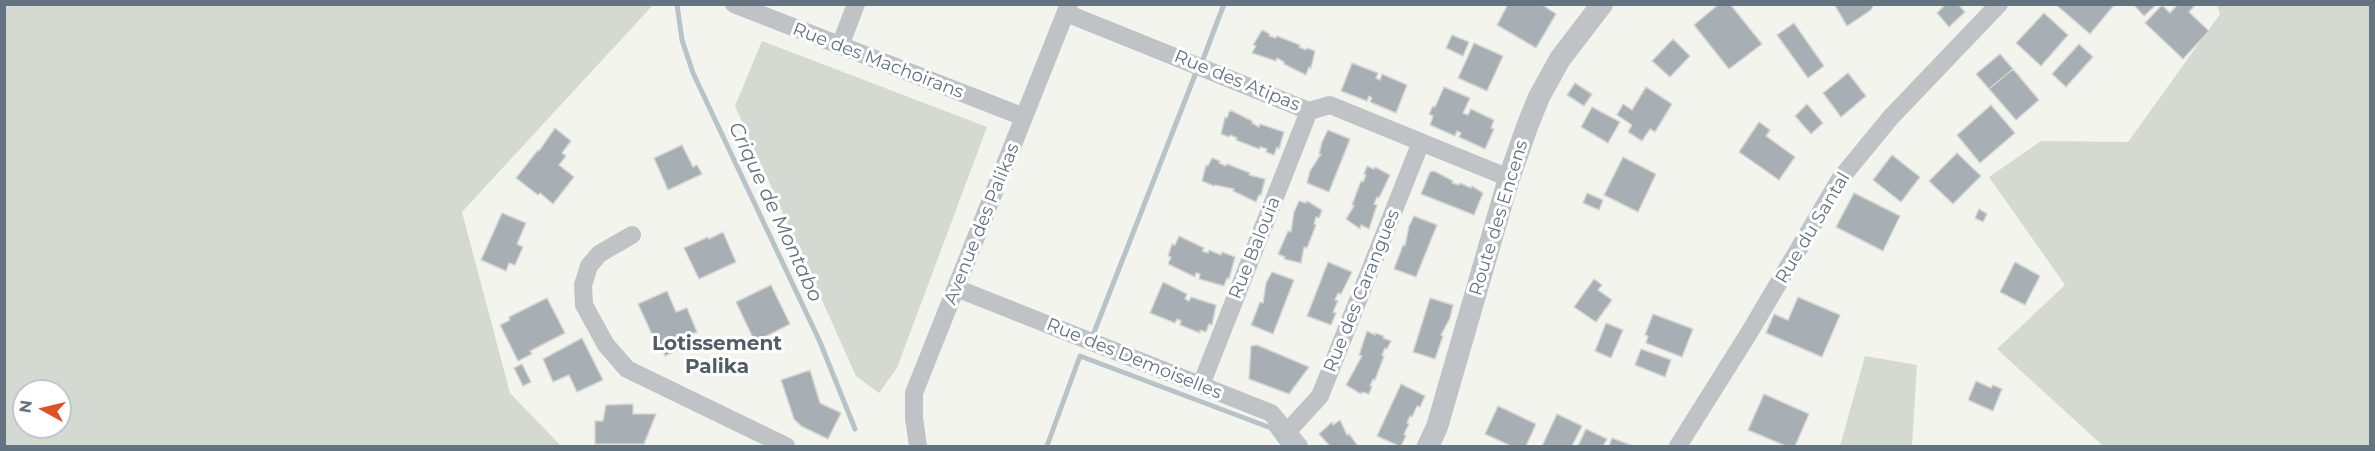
<!DOCTYPE html>
<style>
body{margin:0}
#map{position:relative;width:2375px;height:451px;overflow:hidden;background:#f4f4ef;font-family:Montserrat,sans-serif}
canvas{display:block}
.frame{position:absolute;inset:0;border:6px solid #637380;pointer-events:none}
.north{position:absolute;left:12px;top:379px;width:60px;height:60px;box-sizing:border-box;background:#fff;border:2px solid #c1c7cc;border-radius:50%;rotate:278deg;font-size:16px;font-weight:700;line-height:24px;text-align:center;color:#637380}
.north::after{content:'';display:block;margin:auto;width:21px;height:27px;background:#dd5126;clip-path:polygon(50% 0,100% 100%,50% 72%,0 100%)}
</style>
<div id="map">
<canvas width="2375" height="451"></canvas>
<div class="frame"></div>
<div class="north">N</div>
</div>
<script>
const g = document.querySelector('canvas').getContext('2d');
g.lineJoin = 'round';
function fill(path, color) {
  g.fillStyle = color;
  g.fill(path, 'evenodd');
}
function shape(rows) {
  const path = new Path2D();
  for (const r of rows) {
    path.moveTo(r[0], r[1]);
    for (let i = 2; i < r.length; i += 2) path.lineTo(r[i], r[i + 1]);
  }
  return path;
}
function stroke(path, color, width, dash) {
  g.strokeStyle = color;
  g.lineWidth = width;
  g.lineCap = dash ? 'butt' : 'round';
  g.setLineDash(dash || []);
  g.stroke(path);
}
function write(font, color, halo, rows, align = 'center') {
  g.font = font + ' Montserrat,sans-serif';
  g.lineWidth = 6;
  g.setLineDash([]);
  g.textBaseline = 'middle';
  g.strokeStyle = halo;
  g.fillStyle = color;
  for (const [text, x, y, turn = 0] of rows) {
    g.save();
    g.translate(x, y);
    g.rotate((+turn || 0) * Math.PI / 180);
    g.textAlign = isNaN(turn) ? turn : align;
    if (halo) g.strokeText(text, 0, 0);
    g.fillText(text, 0, 0);
    g.restore();
  }
}
const green = shape([
 [651,4,653,5,462,212,510,393,561,446,5,446,5,5],
 [24,391,60,391,60,427,24,427],
 [2217,5,2370,5,2370,446,2103,446,1997,349,2065,285,1989,177,2041,141,2128,142,2220,14],
 [762,41,987,127,897,368,879,393,856,376,735,106],
 [1865,356,1917,365,1912,446,1840,446]
]);
const stream = shape([
 [677,4,682,40,693,73,820,342,855,429],
 [1202,62,1224,4],
 [1093,335,1195,75],
 [1047,446,1080,356,1271,428,1284,446]
]);
const building = shape([
 [1508,4,1541,4,1556,14,1536,48,1497,25,1508,4],
 [1719,4,1730,4,1762,44,1729,69,1694,25,1719,4],
 [1834,4,1874,4,1871,10,1847,26,1834,4],
 [1946,4,1958,4,1965,12,1949,27,1937,13,1946,4],
 [2055,4,2115,4,2090,34,2055,4],
 [2133,4,2157,4,2144,16,2133,4],
 [2178,4,2196,4,2189,12,2209,31,2183,59,2145,23,2162,5,2170,13,2178,4],
 [2044,13,2068,35,2041,66,2016,43,2044,13],
 [1794,23,1824,66,1808,78,1777,35,1794,23],
 [1262,30,1270,34,1269,36,1276,38,1277,36,1300,45,1299,47,1306,50,1307,48,1315,51,1311,68,1309,67,1306,75,1284,64,1284,62,1277,58,1276,61,1252,53,1256,46,1253,45,1262,30],
 [1452,35,1469,42,1463,56,1446,48,1452,35],
 [1673,39,1690,56,1670,77,1652,61,1673,39],
 [1474,43,1503,56,1487,91,1458,78,1474,43],
 [2079,44,2093,57,2066,87,2052,74,2079,44],
 [2000,54,2013,69,1989,89,1976,74,2000,54],
 [1352,63,1378,73,1376,78,1380,80,1382,74,1407,85,1396,113,1370,102,1372,98,1369,96,1367,101,1341,91,1352,63],
 [2013,69,2039,100,2016,120,1989,89,2013,69],
 [1848,73,1866,96,1841,117,1823,93,1848,73],
 [1575,83,1592,94,1584,106,1567,95,1575,83],
 [1444,87,1470,98,1463,113,1468,115,1471,109,1494,120,1491,128,1494,129,1485,149,1459,137,1461,133,1457,131,1455,136,1430,125,1433,116,1429,114,1433,106,1435,107,1444,87],
 [1646,87,1672,104,1655,132,1650,129,1642,141,1628,132,1632,125,1617,115,1623,104,1632,110,1646,87],
 [1807,104,1823,123,1811,134,1795,116,1807,104],
 [1991,105,2015,133,1980,163,1957,135,1991,105],
 [1592,107,1620,122,1608,143,1581,127,1592,107],
 [1230,110,1252,121,1252,123,1259,127,1260,124,1284,132,1279,149,1277,147,1274,155,1266,152,1267,149,1260,147,1259,149,1236,140,1237,138,1230,135,1229,137,1221,134,1225,117,1227,118,1230,110],
 [1759,122,1770,130,1766,136,1795,157,1779,180,1739,152,1759,122],
 [555,128,571,141,562,153,566,156,559,165,574,177,553,204,540,193,538,195,516,178,538,150,539,151,555,128],
 [1328,130,1350,139,1329,192,1307,183,1310,171,1321,154,1319,154,1322,142,1328,130],
 [682,145,693,167,697,165,702,174,668,190,654,158,682,145],
 [1957,153,1981,176,1953,204,1929,181,1957,153],
 [1892,155,1920,177,1901,202,1873,180,1892,155],
 [1623,157,1656,174,1638,212,1604,195,1623,157],
 [1212,158,1220,161,1219,163,1226,166,1227,164,1250,173,1249,175,1265,179,1261,195,1259,195,1256,202,1233,191,1234,189,1215,185,1214,186,1202,181,1206,165,1208,166,1212,158],
 [1367,166,1374,169,1375,167,1390,175,1379,198,1377,197,1374,204,1377,205,1369,229,1361,225,1360,229,1346,219,1354,206,1352,205,1361,181,1363,182,1366,175,1364,174,1367,166],
 [1434,171,1453,181,1452,183,1459,185,1460,183,1471,188,1472,186,1483,193,1474,215,1421,194,1430,172,1434,171],
 [1587,193,1603,200,1599,210,1583,203,1587,193],
 [1854,193,1900,216,1883,251,1836,227,1854,193],
 [1299,201,1306,203,1307,201,1322,210,1319,218,1316,217,1314,224,1316,225,1307,248,1304,247,1301,263,1284,259,1285,257,1278,254,1288,231,1291,232,1294,212,1299,201],
 [1979,209,1987,214,1983,222,1975,218,1979,209],
 [502,213,526,223,517,244,523,247,515,265,509,263,506,271,481,260,502,213],
 [1414,216,1437,225,1416,277,1394,269,1403,245,1405,246,1409,226,1414,216],
 [723,232,736,262,699,279,684,248,708,237,709,239,723,232],
 [1179,236,1204,248,1202,251,1208,253,1209,250,1221,255,1222,252,1235,257,1229,279,1227,278,1224,286,1199,279,1200,274,1196,273,1195,277,1168,264,1171,257,1168,256,1172,244,1175,245,1179,236],
 [1328,262,1352,272,1341,294,1338,293,1335,300,1338,301,1333,312,1336,313,1331,325,1307,316,1328,262],
 [2015,262,2040,276,2025,305,2000,292,2015,262],
 [1272,272,1294,280,1273,334,1251,325,1260,302,1263,303,1266,283,1272,272],
 [1594,279,1602,285,1598,290,1612,300,1596,322,1574,307,1594,279],
 [1163,282,1187,294,1185,299,1189,301,1191,297,1216,305,1212,325,1209,324,1206,332,1200,330,1200,333,1180,325,1181,321,1177,319,1175,323,1150,313,1163,282],
 [771,285,790,324,755,342,736,302,771,285],
 [667,291,676,312,687,308,697,332,674,342,678,350,665,356,658,339,655,341,638,304,667,291],
 [1798,297,1840,315,1822,357,1766,333,1774,314,1788,320,1798,297],
 [547,298,565,333,530,351,532,354,518,361,500,325,510,320,509,317,547,298],
 [1430,298,1453,305,1450,318,1441,335,1443,336,1435,359,1413,352,1430,298],
 [1653,314,1693,329,1682,357,1646,343,1648,336,1645,335,1653,314],
 [1606,323,1623,330,1611,358,1595,351,1606,323],
 [1367,331,1375,335,1375,333,1384,336,1383,338,1391,341,1387,349,1385,348,1382,355,1384,356,1375,380,1373,379,1370,386,1372,386,1369,394,1362,392,1361,394,1346,385,1362,356,1359,355,1367,331],
 [582,338,603,380,577,392,569,375,553,382,543,359,582,338],
 [1257,345,1309,367,1289,394,1249,379,1251,346,1257,345],
 [1641,349,1671,360,1665,377,1635,365,1641,349],
 [522,364,531,382,523,386,514,368,522,364],
 [810,370,820,403,841,413,828,439,801,426,794,419,781,380,810,370],
 [1976,381,1991,388,1993,385,2002,389,1993,411,1968,400,1976,381],
 [1401,384,1425,396,1420,407,1417,406,1412,417,1410,416,1407,423,1409,424,1404,434,1406,436,1401,446,1399,446,1377,436,1401,384],
 [1764,394,1809,414,1795,446,1786,446,1748,430,1764,394],
 [633,404,633,414,656,414,644,444,595,444,595,421,603,421,606,405,633,404],
 [1498,406,1536,424,1526,446,1511,446,1485,434,1498,406],
 [1557,414,1582,426,1572,446,1542,446,1557,414],
 [1340,420,1347,435,1349,434,1358,446,1330,446,1319,434,1332,422,1333,425,1340,420],
 [1586,429,1607,439,1603,446,1578,446,1586,429],
 [1612,438,1633,446,1609,446,1612,438]
]);
const minor = shape([
 [734,4,1024,117],
 [1066,13,1309,111,1330,105,1509,178],
 [840,46,856,4],
 [632,235,599,254,589,266,583,285,584,305,606,345,627,369,786,446],
 [956,288,1271,413,1299,446],
 [1201,385,1309,111],
 [1288,431,1320,396,1421,142],
 [918,446,914,418,914,393,1069,4],
 [1678,446,1749,333,1840,179,1891,117,1999,4]
]);
const tertiary = shape([
 [1428,446,1437,427,1509,178,1528,124,1539,97,1560,59,1602,4]
]);
const streetNames = [
 ["Rue des Machoirans",878,61,21],
 ["Rue des Atipas",1237,81,22],
 ["Route des Encens",1499,218,-73],
 ["Avenue des Palikas",982,224,-68],
 ["Rue du Santal",1813,228,-59],
 ["Rue Balouia",1255,248,-68],
 ["Rue des Carangues",1362,291,-68],
 ["Rue des Demoiselles",1134,359,22]
];
const waterNames = [
 ["Crique de Montabo",775,212,65]
];
const neighbourhoodNames = [
 ["Lotissement",717,344],
 ["Palika",717,367]
];
fill(green, '#d4dad1');
stroke(stream, '#b7c3c7', 5);
fill(building, '#a7afb4');
stroke(building, '#d5d5d2', 1.5);
stroke(minor, '#bfc3c6', 18);
stroke(tertiary, '#bfc3c6', 22);
write('18px', '#637380', '#fff', streetNames);
write('italic 20px', '#5f757e', '#fff', waterNames);
write('bold 20px', '#515c65', '#fff', neighbourhoodNames);
</script>
